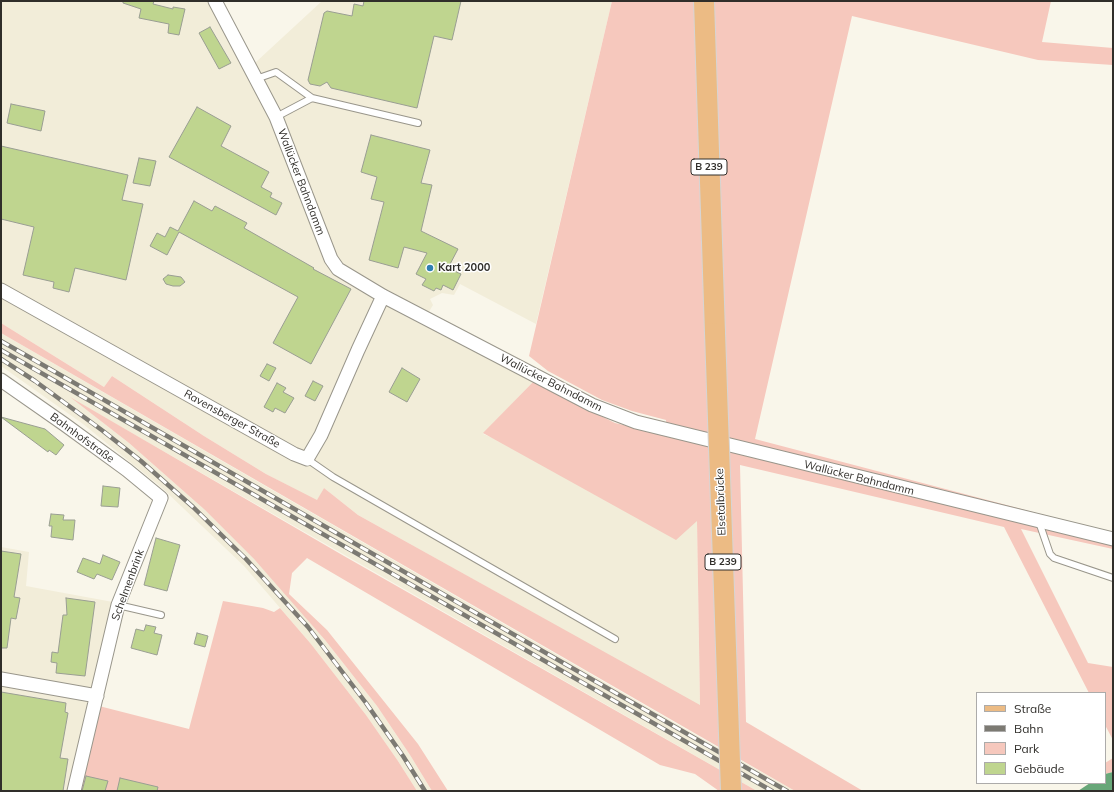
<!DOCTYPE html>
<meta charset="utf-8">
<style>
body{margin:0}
#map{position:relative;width:1114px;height:792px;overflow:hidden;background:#f9f6ea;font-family:Mulish,sans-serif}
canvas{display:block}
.frame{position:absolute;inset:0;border:2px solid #302e2a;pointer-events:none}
.legend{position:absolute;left:976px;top:692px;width:130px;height:92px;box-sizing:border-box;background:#fff;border:1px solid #acabaa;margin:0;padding:5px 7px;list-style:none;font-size:12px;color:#302e2a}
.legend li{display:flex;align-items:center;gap:8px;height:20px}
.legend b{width:20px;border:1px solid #acabaa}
</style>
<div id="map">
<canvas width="1114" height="792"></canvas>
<div class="frame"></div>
<ul class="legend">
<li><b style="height:5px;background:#ecbb84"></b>Straße</li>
<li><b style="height:5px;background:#7c7a73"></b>Bahn</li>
<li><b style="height:11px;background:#f6c8bd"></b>Park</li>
<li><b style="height:11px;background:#bfd58f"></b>Gebäude</li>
</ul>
</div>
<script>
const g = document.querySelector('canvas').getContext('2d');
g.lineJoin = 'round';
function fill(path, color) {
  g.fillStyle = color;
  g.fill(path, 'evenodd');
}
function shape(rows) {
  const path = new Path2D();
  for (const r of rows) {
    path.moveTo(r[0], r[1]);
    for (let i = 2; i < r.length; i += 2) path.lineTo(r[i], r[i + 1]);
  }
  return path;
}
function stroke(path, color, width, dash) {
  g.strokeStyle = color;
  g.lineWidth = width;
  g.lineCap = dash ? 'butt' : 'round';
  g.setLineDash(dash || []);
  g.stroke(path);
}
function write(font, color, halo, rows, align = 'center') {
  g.font = font + ' Mulish,sans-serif';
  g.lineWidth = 3;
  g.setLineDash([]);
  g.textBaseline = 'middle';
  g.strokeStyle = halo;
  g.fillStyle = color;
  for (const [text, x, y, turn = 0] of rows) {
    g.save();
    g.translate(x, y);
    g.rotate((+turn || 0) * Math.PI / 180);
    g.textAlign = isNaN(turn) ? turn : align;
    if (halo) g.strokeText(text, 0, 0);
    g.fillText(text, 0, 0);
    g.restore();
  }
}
const built = shape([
 [1,1,208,1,245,71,256,62,322,1,612,1,536,324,460,284,454,295,442,293,430,299,433,305,427,315,396,299,403,315,533,382,483,434,697,520,700,706,358,515,324,488,317,501,266,474,204,436,112,376,104,387,1,323],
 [1,333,687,730,795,791,757,791,74,400,129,443,205,510,254,559,286,594,325,640,377,706,410,755,432,791,417,791,398,761,366,715,311,644,244,566,161,487,83,424,1,366],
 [1,547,29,552,26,586,113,602,80,791,1,791]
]);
const green = shape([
 [612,1,1051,1,1042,42,1113,48,1113,65,1038,60,852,16,755,439,1113,533,1113,549,1021,529,1088,663,1113,667,1113,740,1105,725,1105,693,1089,693,1004,527,740,465,746,722,863,791,795,791,1,333,1,323,104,387,112,376,204,436,266,474,317,500,324,488,358,515,700,705,697,521,676,540,483,433,533,382,615,423,667,435,666,420,632,411,602,400,548,371,529,356],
 [70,397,344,556,757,791,719,791,695,774,660,765,307,558,292,573,289,594,327,630,418,744,448,791,432,791,410,755,377,706,325,640,254,559,205,510,129,443],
 [223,601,263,608,274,612,280,608,311,644,366,715,398,761,417,791,80,791,99,706,189,729],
 [1113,758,1113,772,1105,774,1105,763]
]);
const water = shape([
 [1113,772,1113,791,1078,791,1090,783,1105,783,1105,774]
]);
const building = shape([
 [123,1,154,1,153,4,173,9,173,7,185,9,179,35,168,33,169,24,139,18,141,9,123,3,123,1],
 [364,1,461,1,452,40,434,36,417,108,331,88,327,82,320,86,310,84,308,80,324,13,327,11,352,16,354,4,363,6,364,1],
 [210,27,231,63,219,69,199,33,210,27],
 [11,104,45,111,41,131,7,123,11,104],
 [197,107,231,126,221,146,269,172,261,187,272,193,270,197,282,203,276,215,169,157,197,107],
 [371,135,430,150,421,183,432,185,421,231,458,249,448,268,461,274,453,290,443,285,441,290,436,288,434,291,422,285,426,279,416,274,427,253,404,247,398,268,369,260,384,202,371,199,377,177,361,172,371,135],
 [1,146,128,175,122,200,143,204,126,280,75,268,69,292,53,288,54,282,23,275,34,227,1,219,1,146],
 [139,158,156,161,150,186,133,183,139,158],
 [194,201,212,211,215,206,247,223,244,228,314,268,313,269,351,289,311,364,273,343,298,297,179,232,167,255,150,246,157,233,165,237,170,227,178,231,194,201],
 [168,275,181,277,185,282,180,286,173,286,166,284,163,279,168,275],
 [267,364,276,368,269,381,260,376,267,364],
 [402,368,420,379,407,402,389,392,402,368],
 [313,381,323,386,315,401,305,396,313,381],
 [277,383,286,388,283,392,294,398,285,413,275,408,273,412,264,407,277,383],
 [1,417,45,429,64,445,56,455,49,450,48,452,1,417],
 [103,486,120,488,118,507,101,506,103,486],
 [51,514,64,515,63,520,75,520,73,540,51,537,52,526,49,526,51,514],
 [156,538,180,545,167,591,144,585,156,538],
 [1,551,21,554,14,597,20,598,16,619,11,618,7,648,1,648,1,551],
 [103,555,120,562,112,580,97,574,94,579,77,572,83,558,100,564,103,555],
 [66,598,95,602,85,676,56,673,57,663,51,662,52,652,58,653,63,615,67,615,66,598],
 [146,625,156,627,154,633,162,635,157,655,131,648,136,629,144,631,146,625],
 [197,633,208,636,205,647,194,644,197,633],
 [1,692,66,703,65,712,68,713,60,758,68,759,63,791,1,791,1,692],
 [86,776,108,781,105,791,82,791,86,776],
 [120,778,158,787,157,791,117,791,120,778]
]);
const lane = shape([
 [256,79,276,72,312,98],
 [276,117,312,98,418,123],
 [307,459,333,477,615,639],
 [1039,522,1050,554,1054,558,1113,578],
 [118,605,161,615]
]);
const street = shape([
 [215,1,276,117,331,259,338,269,383,296,592,405,636,422,1113,539],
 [1,290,294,454,307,459,321,435,358,350,383,296],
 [1,380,64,424,127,470,161,498,118,605,74,791],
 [1,679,97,696]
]);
const primary = shape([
 [704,1,715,333]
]);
const rail = shape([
 [1,341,787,791],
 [1,350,772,791],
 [1,359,35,381,103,431,141,461,193,507,246,559,308,627,366,703,403,756,425,791]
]);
const primaryBridge = shape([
 [715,333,731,791]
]);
const markers = [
 [430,268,4,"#3080b2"]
];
const shields = [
 [709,167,36],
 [723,562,36]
];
const shieldNames = [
 ["B 239",709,167],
 ["B 239",723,562]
];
const streetNames = [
 ["Wallücker Bahndamm",301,182,69],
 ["Wallücker Bahndamm",551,383,27],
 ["Ravensberger Straße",232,419,29],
 ["Bahnhofstraße",82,438,36],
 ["Wallücker Bahndamm",859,478,14],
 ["Elsetalbrücke",721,502,-92],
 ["Schelmenbrink",128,585,-70]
];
const poiNames = [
 ["Kart 2000",438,268]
];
fill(built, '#f2edd9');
fill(green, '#f6c8bd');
fill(water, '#68a779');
fill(building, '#bfd58f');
stroke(building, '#9a9e93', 1);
stroke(lane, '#99968b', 8);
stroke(street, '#99968b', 15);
stroke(primary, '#d6d5d4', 22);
stroke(lane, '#fff', 6);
stroke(street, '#fff', 13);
stroke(primary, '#ecbb84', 20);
stroke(rail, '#7c7a73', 4.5);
stroke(rail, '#fff', 3, [9]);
stroke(primaryBridge, '#d6d5d4', 22, []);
stroke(primaryBridge, '#ecbb84', 20);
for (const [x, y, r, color] of markers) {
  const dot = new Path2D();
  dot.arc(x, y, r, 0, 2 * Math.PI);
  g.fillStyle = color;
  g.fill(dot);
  stroke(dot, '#fff', 1.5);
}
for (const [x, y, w] of shields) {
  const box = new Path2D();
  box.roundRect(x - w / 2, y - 8, w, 16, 3);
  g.fillStyle = '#fff';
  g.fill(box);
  stroke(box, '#302e2a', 1);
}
write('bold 10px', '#302e2a', null, shieldNames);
write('11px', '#302e2a', '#fff', streetNames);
write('bold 11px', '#302e2a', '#fff', poiNames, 'left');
</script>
